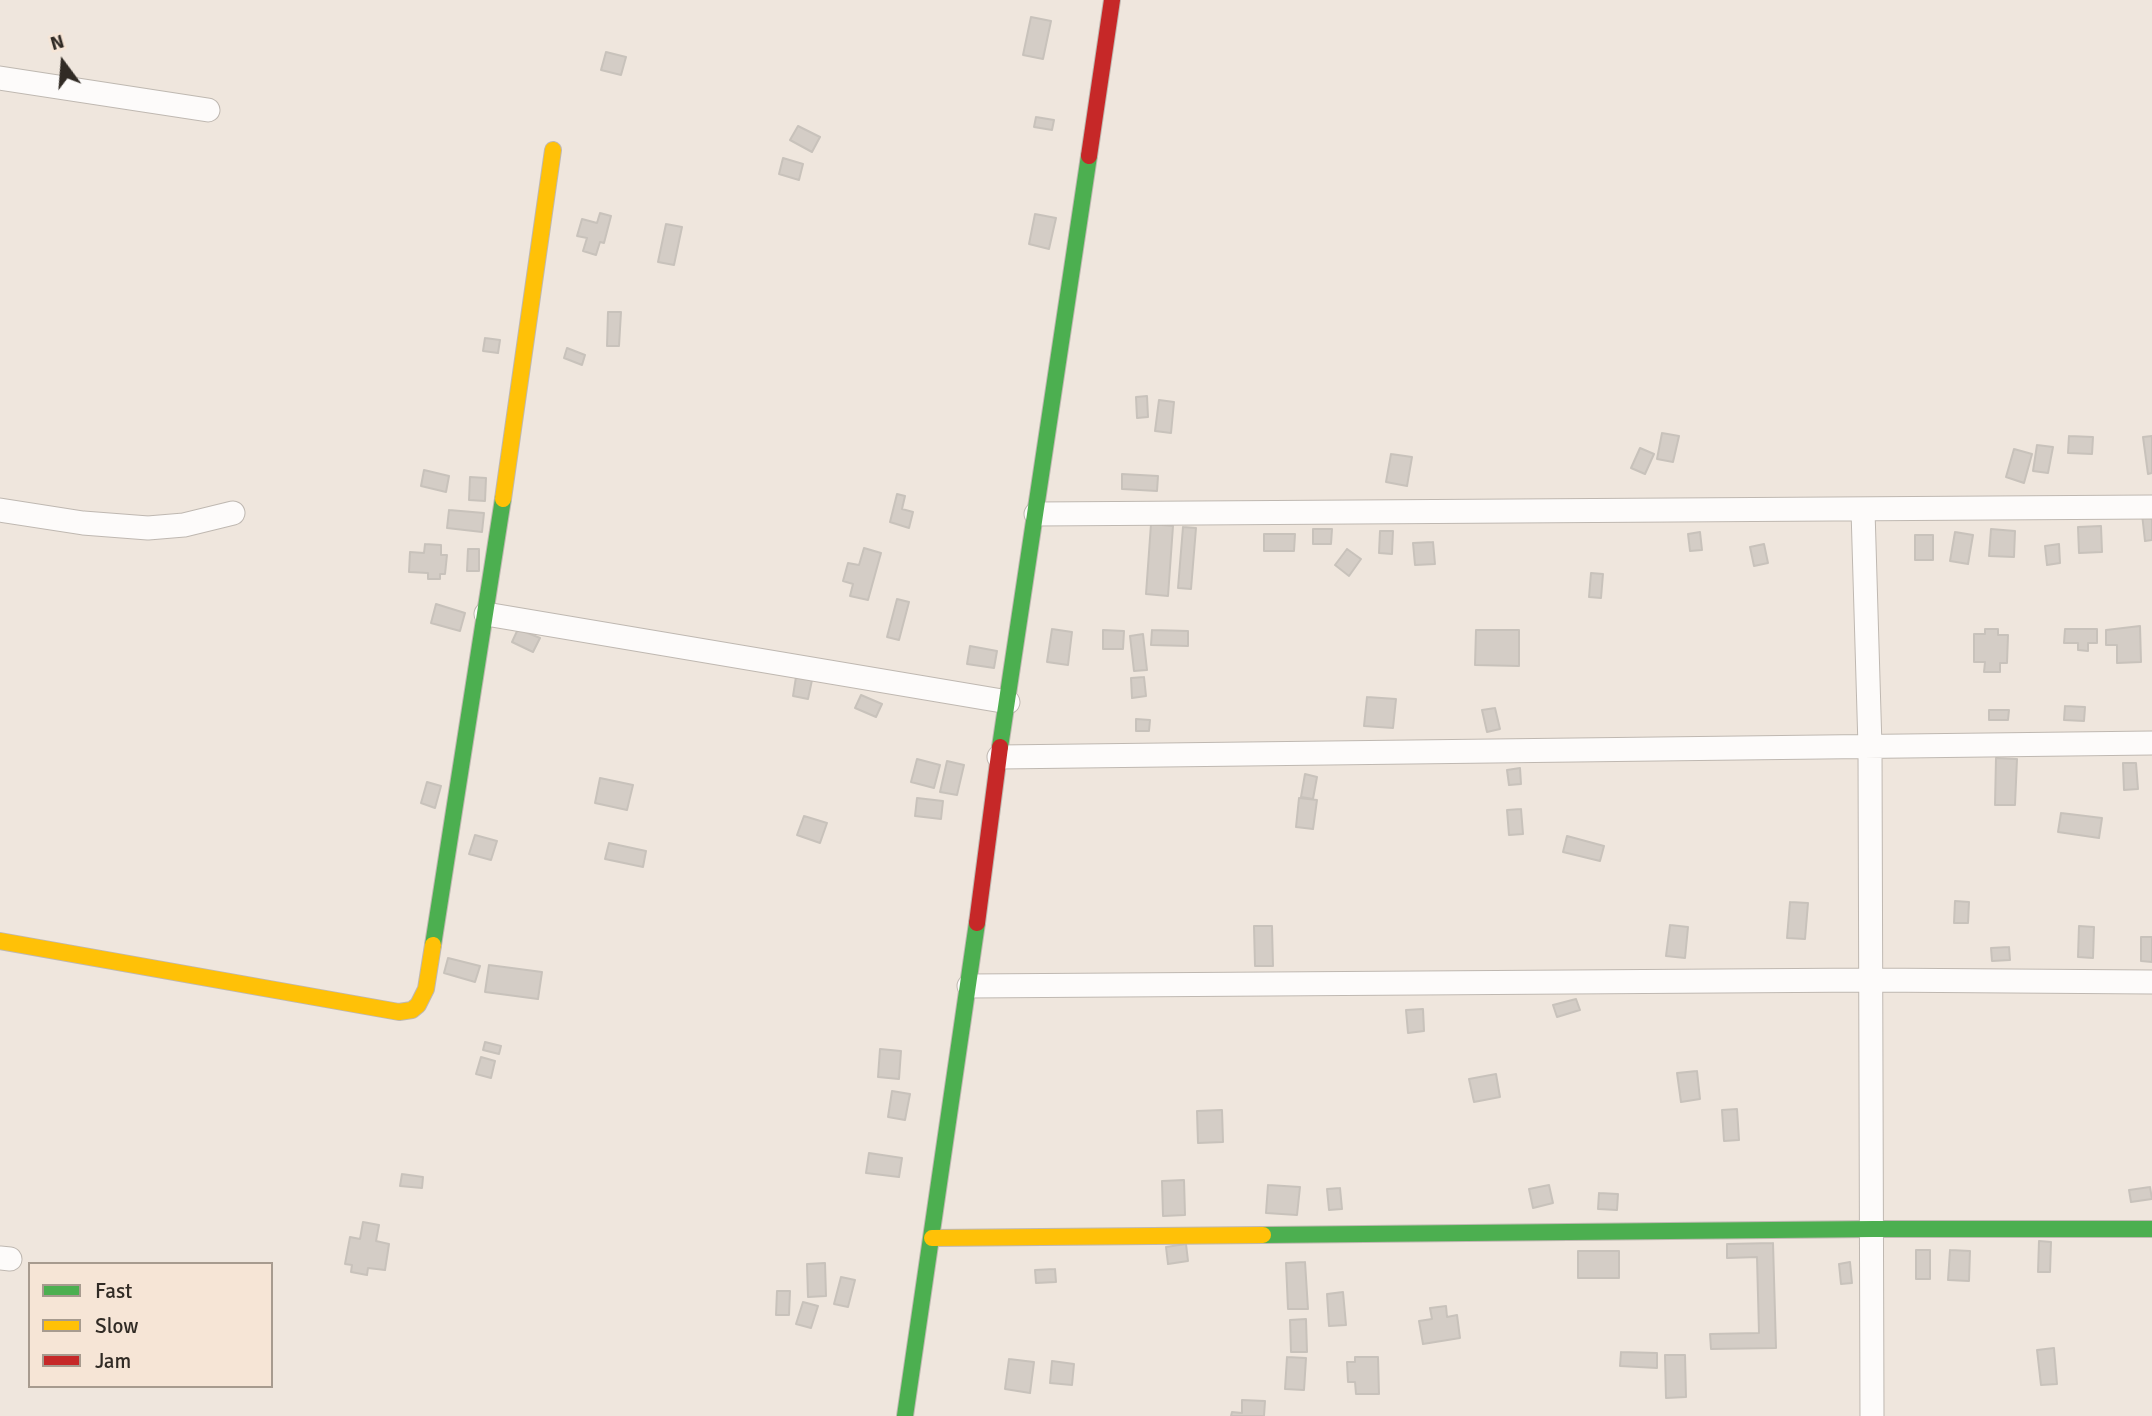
<!DOCTYPE html>
<style>
body{margin:0}
#map{position:relative;width:2152px;height:1416px;overflow:hidden;background:#efe6dd;font-family:Signika,sans-serif}
canvas{display:block}
.legend{position:absolute;left:28px;top:1262px;width:245px;height:126px;box-sizing:border-box;background:#f6e5d6;border:2px solid #a79b8f;margin:0;padding:9px 12px;list-style:none;font-size:21px;color:#312b25}
.legend li{display:flex;align-items:center;gap:14px;height:35px}
.legend b{width:35px;border:2px solid #a79b8f}
.north{position:absolute;left:28px;top:28px;width:70px;height:70px;-webkit-text-stroke:5px #f6e5d6;paint-order:stroke;rotate:344deg;font-size:19px;font-weight:700;line-height:28px;text-align:center;color:#312b25}
.north::after{content:'';display:block;margin:auto;width:24px;height:32px;background:#312b25;clip-path:polygon(50% 0,100% 100%,50% 72%,0 100%)}
</style>
<div id="map">
<canvas width="2152" height="1416"></canvas>
<ul class="legend">
<li><b style="height:9px;background:#4caf50"></b>Fast</li>
<li><b style="height:9px;background:#ffc107"></b>Slow</li>
<li><b style="height:9px;background:#c62828"></b>Jam</li>
</ul>
<div class="north">N</div>
</div>
<script>
const g = document.querySelector('canvas').getContext('2d');
g.lineJoin = 'round';
function fill(path, color) {
  g.fillStyle = color;
  g.fill(path, 'evenodd');
}
function shape(rows) {
  const path = new Path2D();
  for (const r of rows) {
    path.moveTo(r[0], r[1]);
    for (let i = 2; i < r.length; i += 2) path.lineTo(r[i], r[i + 1]);
  }
  return path;
}
function stroke(path, color, width, dash) {
  g.strokeStyle = color;
  g.lineWidth = width;
  g.lineCap = dash ? 'butt' : 'round';
  g.setLineDash(dash || []);
  g.stroke(path);
}
const building = shape([
 [1031,17,1051,21,1043,59,1023,55,1031,17],
 [606,52,626,57,621,75,601,70,606,52],
 [1036,117,1054,120,1052,130,1034,127,1036,117],
 [798,126,820,137,812,152,790,140,798,126],
 [783,158,803,164,799,180,779,174,783,158],
 [600,213,611,216,604,243,600,242,596,255,583,251,587,238,577,236,582,219,597,223,600,213],
 [1035,214,1056,218,1049,249,1029,244,1035,214],
 [666,224,682,227,674,265,658,262,666,224],
 [608,312,621,312,619,346,607,346,608,312],
 [485,338,500,340,498,353,483,351,485,338],
 [567,348,585,355,582,365,564,358,567,348],
 [1147,396,1148,417,1137,418,1136,397,1147,396],
 [1159,400,1174,402,1171,433,1155,431,1159,400],
 [1662,433,1679,436,1673,462,1657,459,1662,433],
 [2069,436,2093,437,2092,454,2068,453,2069,436],
 [2152,436,2152,473,2148,474,2143,437,2152,436],
 [2037,445,2053,447,2048,473,2033,471,2037,445],
 [1640,448,1654,454,1645,474,1631,468,1640,448],
 [2014,449,2032,454,2024,483,2006,477,2014,449],
 [1391,454,1412,457,1407,486,1386,482,1391,454],
 [424,470,449,476,446,492,421,486,424,470],
 [1122,474,1158,476,1157,491,1122,489,1122,474],
 [470,477,486,478,485,501,469,500,470,477],
 [897,494,905,496,902,509,913,512,909,528,890,522,897,494],
 [449,510,484,513,482,532,447,528,449,510],
 [2152,513,2152,540,2145,541,2142,514,2152,513],
 [1151,524,1173,526,1168,596,1146,594,1151,524],
 [2101,526,2102,552,2079,553,2078,527,2101,526],
 [1183,527,1196,528,1191,589,1178,588,1183,527],
 [1313,529,1332,529,1331,544,1313,544,1313,529],
 [1991,529,2015,531,2014,557,1989,556,1991,529],
 [1380,531,1393,531,1392,554,1379,553,1380,531],
 [1700,532,1702,550,1690,551,1688,534,1700,532],
 [1955,532,1973,535,1968,564,1950,561,1955,532],
 [1264,534,1295,534,1294,551,1264,551,1264,534],
 [1915,535,1933,535,1933,560,1915,560,1915,535],
 [1433,542,1435,564,1415,565,1413,543,1433,542],
 [425,544,441,545,441,555,447,555,445,574,440,574,440,579,428,579,428,573,409,572,410,552,424,553,425,544],
 [1764,544,1768,563,1754,566,1750,547,1764,544],
 [2059,544,2060,563,2047,565,2045,546,2059,544],
 [864,548,881,553,868,600,850,596,853,584,843,581,848,563,859,565,864,548],
 [468,549,479,549,479,571,467,571,468,549],
 [1347,549,1361,559,1349,576,1335,565,1347,549],
 [1591,573,1603,574,1601,598,1589,597,1591,573],
 [897,599,909,602,899,640,887,637,897,599],
 [436,604,465,613,460,631,431,623,436,604],
 [2140,626,2141,662,2117,663,2117,645,2106,645,2106,630,2140,626],
 [518,629,540,638,533,652,512,642,518,629],
 [1052,629,1072,632,1068,665,1047,662,1052,629],
 [1985,629,1998,629,1998,635,2008,635,2007,663,2000,663,2000,672,1984,672,1985,662,1974,662,1974,634,1985,634,1985,629],
 [2065,629,2097,629,2097,643,2088,643,2088,651,2078,650,2078,643,2064,643,2065,629],
 [1103,630,1124,631,1123,649,1103,649,1103,630],
 [1152,630,1188,631,1188,646,1151,645,1152,630],
 [1476,630,1519,630,1519,666,1475,665,1476,630],
 [1143,634,1147,670,1134,671,1130,636,1143,634],
 [970,646,997,651,994,668,967,664,970,646],
 [796,677,812,680,808,699,793,696,796,677],
 [1144,677,1146,696,1132,698,1131,678,1144,677],
 [861,695,882,704,876,717,855,708,861,695],
 [1367,697,1396,699,1393,728,1364,726,1367,697],
 [2065,706,2085,707,2084,721,2064,720,2065,706],
 [1495,708,1500,729,1487,732,1482,710,1495,708],
 [1989,710,2009,710,2008,720,1989,720,1989,710],
 [1136,719,1150,720,1149,731,1136,731,1136,719],
 [1996,758,2017,759,2015,805,1995,805,1996,758],
 [917,759,940,765,934,788,911,782,917,759],
 [947,761,964,765,957,795,940,792,947,761],
 [2123,763,2136,763,2138,789,2124,790,2123,763],
 [1520,768,1521,784,1509,785,1507,770,1520,768],
 [1305,774,1317,777,1313,799,1301,797,1305,774],
 [600,778,633,785,627,810,595,803,600,778],
 [427,782,441,786,435,808,421,803,427,782],
 [917,798,943,801,941,819,915,816,917,798],
 [1299,798,1317,800,1313,829,1296,827,1299,798],
 [1521,809,1523,834,1509,835,1507,810,1521,809],
 [2061,813,2102,818,2099,838,2058,832,2061,813],
 [804,816,827,823,820,843,797,835,804,816],
 [475,835,497,841,491,860,469,854,475,835],
 [1567,836,1604,846,1600,861,1563,852,1567,836],
 [609,843,646,851,643,867,605,859,609,843],
 [1955,901,1969,902,1968,923,1954,923,1955,901],
 [1790,902,1808,903,1805,939,1787,938,1790,902],
 [1670,925,1688,927,1685,958,1666,956,1670,925],
 [1254,926,1272,926,1273,966,1255,966,1254,926],
 [2079,926,2094,927,2093,958,2078,957,2079,926],
 [2141,937,2152,937,2152,962,2141,961,2141,937],
 [2009,947,2010,960,1992,961,1991,948,2009,947],
 [448,958,480,966,475,982,444,973,448,958],
 [489,965,542,972,538,999,485,992,489,965],
 [1576,999,1580,1010,1557,1017,1553,1005,1576,999],
 [1423,1009,1424,1031,1408,1033,1406,1010,1423,1009],
 [485,1042,501,1046,499,1054,483,1050,485,1042],
 [880,1049,901,1051,899,1079,878,1077,880,1049],
 [481,1057,495,1061,491,1078,476,1074,481,1057],
 [1697,1071,1700,1099,1681,1102,1677,1073,1697,1071],
 [1496,1074,1500,1097,1474,1102,1469,1079,1496,1074],
 [892,1091,910,1094,905,1120,888,1117,892,1091],
 [1737,1109,1739,1140,1724,1141,1722,1110,1737,1109],
 [1222,1110,1223,1142,1198,1143,1197,1111,1222,1110],
 [869,1153,902,1158,899,1177,866,1173,869,1153],
 [402,1174,423,1177,422,1188,400,1186,402,1174],
 [1184,1180,1185,1215,1163,1216,1162,1181,1184,1180],
 [1268,1185,1300,1187,1297,1215,1266,1213,1268,1185],
 [1549,1185,1553,1203,1533,1208,1529,1189,1549,1185],
 [2150,1187,2152,1199,2131,1202,2129,1190,2150,1187],
 [1340,1188,1342,1209,1329,1210,1327,1189,1340,1188],
 [1599,1193,1618,1194,1617,1210,1598,1209,1599,1193],
 [363,1222,379,1225,376,1241,389,1244,385,1270,368,1268,367,1275,351,1272,352,1265,345,1264,350,1237,360,1239,363,1222],
 [2039,1241,2051,1242,2050,1272,2038,1272,2039,1241],
 [1773,1243,1776,1348,1711,1349,1710,1334,1759,1333,1757,1257,1727,1258,1727,1244,1773,1243],
 [1186,1244,1188,1261,1168,1264,1166,1247,1186,1244],
 [1916,1250,1930,1250,1930,1279,1916,1279,1916,1250],
 [1950,1250,1970,1251,1969,1281,1948,1280,1950,1250],
 [1578,1251,1619,1251,1619,1278,1578,1278,1578,1251],
 [1305,1262,1308,1309,1288,1309,1286,1263,1305,1262],
 [1850,1262,1852,1283,1841,1284,1839,1264,1850,1262],
 [825,1263,826,1296,808,1297,807,1264,825,1263],
 [1055,1269,1056,1282,1036,1283,1035,1270,1055,1269],
 [841,1277,855,1280,848,1307,834,1304,841,1277],
 [777,1291,790,1291,789,1315,776,1315,777,1291],
 [1343,1292,1346,1325,1329,1326,1327,1294,1343,1292],
 [803,1302,818,1306,811,1328,796,1324,803,1302],
 [1446,1306,1447,1317,1457,1315,1460,1338,1423,1344,1419,1321,1432,1319,1430,1308,1446,1306],
 [1306,1319,1307,1352,1291,1352,1290,1320,1306,1319],
 [2054,1348,2057,1384,2041,1385,2037,1350,2054,1348],
 [1621,1352,1657,1353,1657,1368,1620,1366,1621,1352],
 [1665,1355,1685,1355,1686,1397,1666,1398,1665,1355],
 [1287,1357,1306,1358,1304,1390,1285,1389,1287,1357],
 [1355,1357,1378,1357,1379,1394,1356,1394,1355,1382,1348,1382,1347,1362,1355,1362,1355,1357],
 [1009,1359,1034,1362,1030,1393,1005,1389,1009,1359],
 [1052,1361,1074,1364,1072,1385,1050,1383,1052,1361],
 [1242,1400,1265,1401,1264,1416,1231,1416,1232,1412,1242,1413,1242,1400]
]);
const street = shape([
 [0,78,208,110],
 [0,510,83,523,148,528,184,525,233,513],
 [1863,510,1870,747,1872,1416],
 [1036,514,2152,507],
 [486,614,1008,702],
 [999,757,2152,743],
 [969,986,1870,980,2152,982],
 [0,1258,10,1259]
]);
const fast = shape([
 [1000,747,1089,156],
 [433,945,503,499],
 [1263,1235,1873,1229,2152,1229],
 [905,1416,977,923]
]);
const slow = shape([
 [503,499,553,150],
 [0,941,399,1012,412,1010,418,1005,426,989,433,945],
 [932,1238,1263,1235]
]);
const jam = shape([
 [1089,156,1112,0],
 [977,923,1000,747]
]);
fill(building, '#d4cdc6');
stroke(building, '#c8c2bb', 2);
stroke(street, '#bfb8b1', 25);
stroke(fast, '#bfb8b1', 18);
stroke(slow, '#bfb8b1', 18);
stroke(jam, '#bfb8b1', 18);
stroke(street, '#fdfbfa', 23);
stroke(fast, '#4caf50', 16);
stroke(slow, '#ffc107', 16);
stroke(jam, '#c62828', 16);
</script>
